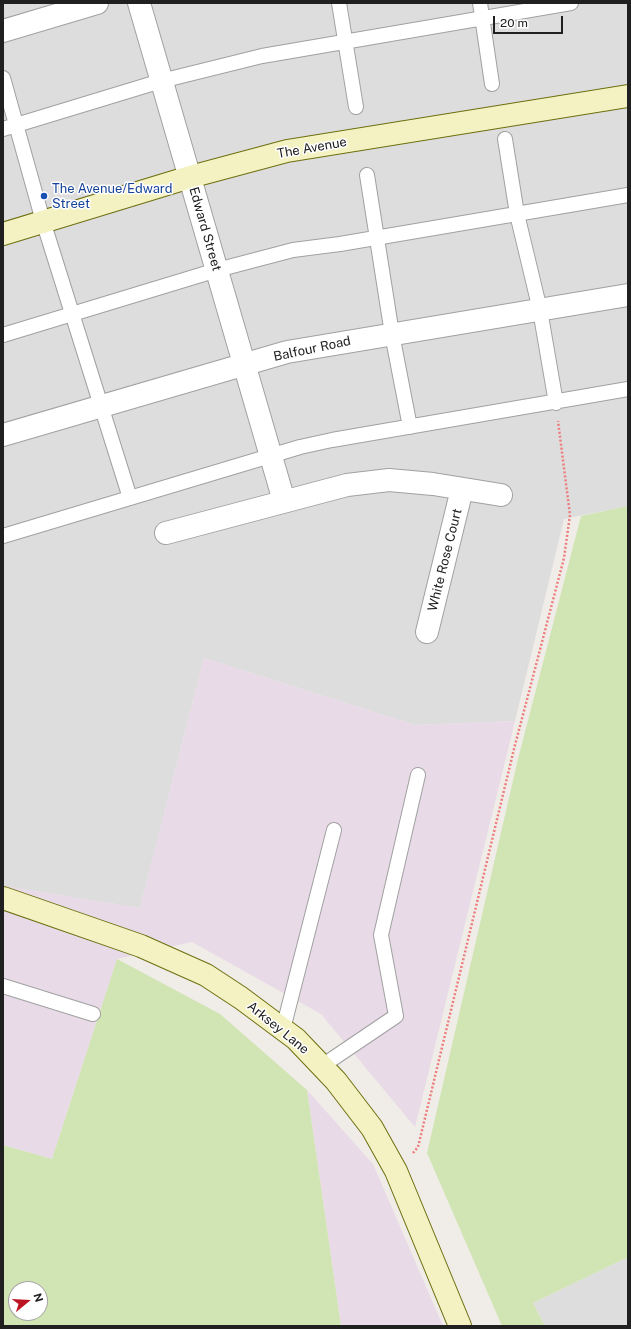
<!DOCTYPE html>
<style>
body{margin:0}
#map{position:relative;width:631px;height:1329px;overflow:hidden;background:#f0ece8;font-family:"Public Sans",sans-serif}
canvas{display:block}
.frame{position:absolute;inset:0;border:4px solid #202020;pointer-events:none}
.north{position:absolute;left:8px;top:1281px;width:40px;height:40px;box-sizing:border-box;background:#fff;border:1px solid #a6a6a6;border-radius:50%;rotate:72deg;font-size:11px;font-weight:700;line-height:16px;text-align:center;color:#202020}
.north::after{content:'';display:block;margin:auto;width:14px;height:18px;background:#bd1423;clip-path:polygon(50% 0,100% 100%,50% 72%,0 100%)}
.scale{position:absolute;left:493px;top:16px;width:70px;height:18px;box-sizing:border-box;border:2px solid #202020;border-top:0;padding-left:5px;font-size:12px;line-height:14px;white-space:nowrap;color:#202020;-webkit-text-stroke:3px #fff;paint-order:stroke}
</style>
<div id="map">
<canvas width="631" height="1329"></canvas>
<div class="frame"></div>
<div class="north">N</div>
<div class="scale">20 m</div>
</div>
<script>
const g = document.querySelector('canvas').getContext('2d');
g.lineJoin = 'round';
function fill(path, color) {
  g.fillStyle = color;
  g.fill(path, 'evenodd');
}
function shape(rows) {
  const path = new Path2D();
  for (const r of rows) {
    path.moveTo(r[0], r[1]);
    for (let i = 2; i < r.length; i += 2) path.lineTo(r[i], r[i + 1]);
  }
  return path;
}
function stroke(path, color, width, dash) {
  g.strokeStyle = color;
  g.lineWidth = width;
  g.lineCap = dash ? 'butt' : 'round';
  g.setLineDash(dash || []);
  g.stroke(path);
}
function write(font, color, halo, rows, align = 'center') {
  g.font = font + ' "Public Sans",sans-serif';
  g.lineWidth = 3;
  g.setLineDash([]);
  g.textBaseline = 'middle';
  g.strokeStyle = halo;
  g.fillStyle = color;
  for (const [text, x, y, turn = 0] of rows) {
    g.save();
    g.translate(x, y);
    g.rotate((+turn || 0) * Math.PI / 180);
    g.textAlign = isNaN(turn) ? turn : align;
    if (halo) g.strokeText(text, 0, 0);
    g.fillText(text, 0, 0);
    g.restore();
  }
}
const residential = shape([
 [3,3,628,3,628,506,564,519,515,721,415,725,204,658,140,908,3,886],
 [628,1257,628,1326,545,1326,533,1303]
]);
const industrial = shape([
 [204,658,415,725,515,721,415,1127,321,1014,192,942,117,959,52,1159,3,1145,3,886,140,908],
 [307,1090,373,1164,443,1326,341,1326]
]);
const grass = shape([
 [628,506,628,1257,533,1303,545,1326,502,1326,427,1153,518,759,581,516],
 [117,959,220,1014,307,1090,341,1326,3,1326,3,1145,52,1159],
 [16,1289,40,1289,40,1313,16,1313]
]);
const path = shape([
 [413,1153,418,1147,514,749,564,558,570,515,558,421]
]);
const lane = shape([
 [339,3,356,107],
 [480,3,492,84],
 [3,78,43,221,130,498],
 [3,129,161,81,262,56,571,3],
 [505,139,517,214,540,310,556,403],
 [367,175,392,334,410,427],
 [3,335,217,270,293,250,340,244,628,195],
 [3,536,300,447,332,440,628,389],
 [3,986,93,1014],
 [283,1029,334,830],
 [322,1066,396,1016,381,935,418,775]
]);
const street = shape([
 [139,3,284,501],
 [3,31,97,3],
 [3,435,287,352,628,295],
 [166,533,347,485,389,480,433,484,501,495],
 [427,632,462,489]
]);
const secondary = shape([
 [3,234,190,177,287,151,628,96],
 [3,898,141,946,206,975,241,998,296,1039,336,1081,372,1128,396,1171,460,1326]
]);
const markers = [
 [44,196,4,"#1a4fb4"]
];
const streetNames = [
 ["The Avenue",312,148,-10],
 ["Edward Street",205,229,74],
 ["Balfour Road",312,349,-12],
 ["White Rose Court",445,560,-76],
 ["Arksey Lane",278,1028,39]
];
const transitNames = [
 ["The Avenue/Edward",52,189],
 ["Street",52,204]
];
fill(residential, '#deddde');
fill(industrial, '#e8dae7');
fill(grass, '#d0e5b3');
stroke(lane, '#a1a1a1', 16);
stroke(street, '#a1a1a1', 24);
stroke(secondary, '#6d6f10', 24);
stroke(path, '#ed7d7c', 2.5, [2, 2]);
stroke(lane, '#fff', 14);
stroke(street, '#fff', 22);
stroke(secondary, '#f4f2c2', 22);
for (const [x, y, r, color] of markers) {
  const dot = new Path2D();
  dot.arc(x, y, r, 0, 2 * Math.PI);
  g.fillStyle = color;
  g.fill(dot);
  stroke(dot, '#fff', 1.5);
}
write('13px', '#202020', '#fff', streetNames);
write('13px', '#164399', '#fff', transitNames, 'left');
</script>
